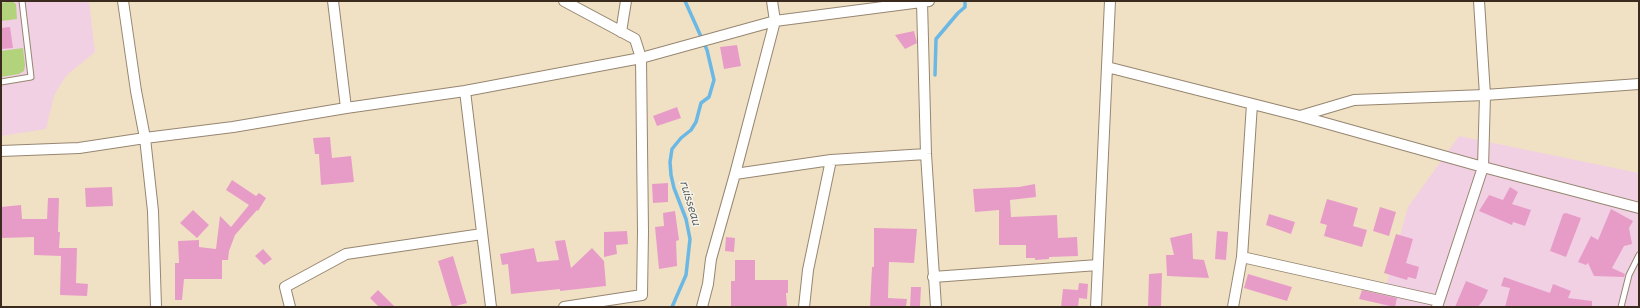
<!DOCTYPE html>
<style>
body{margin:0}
#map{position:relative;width:1640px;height:308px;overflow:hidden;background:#f1e1c4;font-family:Delius,sans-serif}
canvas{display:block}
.frame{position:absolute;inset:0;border:2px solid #3b2a1e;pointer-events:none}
</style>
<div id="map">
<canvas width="1640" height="308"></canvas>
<div class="frame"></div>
</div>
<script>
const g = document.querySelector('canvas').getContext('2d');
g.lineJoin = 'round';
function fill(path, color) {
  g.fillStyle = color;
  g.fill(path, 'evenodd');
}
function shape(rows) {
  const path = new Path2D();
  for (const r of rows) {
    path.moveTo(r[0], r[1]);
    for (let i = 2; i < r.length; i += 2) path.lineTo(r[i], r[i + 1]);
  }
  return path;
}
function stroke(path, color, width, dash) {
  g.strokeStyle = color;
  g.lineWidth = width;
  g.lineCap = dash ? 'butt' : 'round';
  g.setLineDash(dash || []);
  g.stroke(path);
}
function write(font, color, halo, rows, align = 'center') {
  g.font = font + ' Delius,sans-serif';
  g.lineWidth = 3;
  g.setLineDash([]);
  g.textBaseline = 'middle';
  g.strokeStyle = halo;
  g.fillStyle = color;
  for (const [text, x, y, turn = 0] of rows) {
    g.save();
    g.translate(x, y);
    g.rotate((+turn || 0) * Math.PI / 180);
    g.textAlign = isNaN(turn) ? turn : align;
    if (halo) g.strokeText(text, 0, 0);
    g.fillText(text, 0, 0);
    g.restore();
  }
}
const built = shape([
 [1,1,89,1,95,52,67,75,62,82,54,96,46,129,1,136],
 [1459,136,1639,173,1639,307,1380,307,1408,207]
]);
const green = shape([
 [12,1,16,4,17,19,1,21,1,3],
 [23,48,25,65,24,71,19,74,1,77,1,51]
]);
const stream = shape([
 [935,75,936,39,958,13,965,7,965,1],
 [672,307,686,275,690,239,686,219,674,188,671,175,670,162,672,149,681,138,691,130,696,122,701,103,709,97,714,80,707,50,685,1]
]);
const building = shape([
 [10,27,13,48,1,49,1,28],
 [914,31,917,43,905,49,895,35],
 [737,45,741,66,724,69,720,47],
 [677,107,681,118,657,126,653,116],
 [330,137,332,158,351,156,354,182,321,185,319,154,315,154,313,138],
 [232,180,256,196,259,193,266,198,258,211,257,210,235,235,229,251,228,260,222,260,222,279,184,279,182,300,175,300,175,263,179,263,178,241,199,240,199,247,216,249,220,216,231,227,249,205,226,190],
 [668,183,668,202,653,203,652,184],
 [1035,184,1036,197,1010,200,1011,217,1057,215,1058,238,1077,237,1078,256,1049,257,1049,259,1035,260,1035,258,1026,258,1026,245,999,245,999,210,975,212,973,189,1019,187],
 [112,187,113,206,86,207,85,188],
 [1510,187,1518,192,1512,204,1531,210,1525,226,1513,222,1512,225,1479,211,1489,195,1503,200],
 [48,198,59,198,58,232,60,232,59,248,77,248,76,283,88,284,87,296,60,295,61,256,34,255,34,237,1,238,1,207,21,205,22,219,47,219],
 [1327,199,1358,208,1353,226,1367,230,1362,247,1324,236,1327,225,1320,223],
 [1380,207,1396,212,1389,236,1373,231],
 [1611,209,1633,221,1629,228,1632,244,1624,246,1612,268,1625,274,1624,277,1594,276,1588,263,1586,265,1578,262,1591,236,1598,240],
 [193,210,209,225,197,238,180,223],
 [675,211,679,240,676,241,677,266,659,269,655,227,664,226,663,213],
 [1566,213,1581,218,1566,257,1550,251,1563,214],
 [1269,214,1295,222,1291,234,1266,225],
 [874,228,917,229,914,263,889,262,888,298,907,299,906,307,870,307,872,267,874,267],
 [627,231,628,244,616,245,617,254,604,257,604,232],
 [1217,231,1228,232,1226,260,1215,259],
 [1192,233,1193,259,1204,260,1209,278,1167,276,1166,255,1174,255,1170,238],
 [1396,234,1413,239,1406,263,1419,267,1416,279,1408,277,1407,280,1384,273],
 [726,237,735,238,734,252,725,251],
 [565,240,571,268,592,248,604,261,606,286,560,291,560,289,511,294,508,264,502,265,500,254,534,248,537,262,559,260,555,241],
 [263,249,272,259,264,265,255,256],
 [453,256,467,303,452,307,438,261],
 [735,260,755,260,755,280,788,280,788,293,786,293,787,307,731,307,731,281,735,281],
 [1162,273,1161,307,1148,307,1149,274],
 [1248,274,1292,287,1287,301,1244,288],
 [1504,277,1550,293,1553,284,1571,291,1568,298,1592,301,1592,307,1505,307,1510,288,1501,286],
 [1466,281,1488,290,1484,299,1478,307,1455,307],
 [1079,283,1088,284,1087,299,1079,298,1078,307,1061,307,1063,289,1078,290],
 [911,287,921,287,920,307,910,307],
 [378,290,395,307,379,307,370,298],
 [1362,290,1397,298,1395,307,1359,299]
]);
const service = shape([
 [1,82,31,77,22,1],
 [1621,307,1629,275,1639,255]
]);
const minor = shape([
 [123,1,136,91,145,138,153,211,156,307],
 [333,1,346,108],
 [922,2,926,154,936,307],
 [621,32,626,1],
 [1107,67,1300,116,1483,167,1639,208],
 [465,91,491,307],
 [1300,116,1354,100,1485,95,1639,84],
 [1,151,79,148,145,138,233,127,346,108,465,91,641,58,775,21,929,1],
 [735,174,831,160,926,154],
 [1242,257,1252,104],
 [933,277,1098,265],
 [290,307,285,287,346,254,482,234],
 [564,307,642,295,643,232,641,58,635,39,564,1],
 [702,307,708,284,711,259,735,174,775,21,772,1],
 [804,307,808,270,831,160],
 [1096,307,1110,1],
 [1233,307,1242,257,1439,301],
 [1437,307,1483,167,1485,95,1479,1]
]);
const waterNames = [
 ["ruisseau",690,203,73]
];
fill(built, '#f1d0e3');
fill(green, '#b2d37b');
stroke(stream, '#6cb8e5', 3.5);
fill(building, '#e79cc8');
stroke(service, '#968671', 7);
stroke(minor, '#968671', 12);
stroke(service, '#fff', 5);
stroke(minor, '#fff', 10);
write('italic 12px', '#4a555a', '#f7f3e8', waterNames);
</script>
